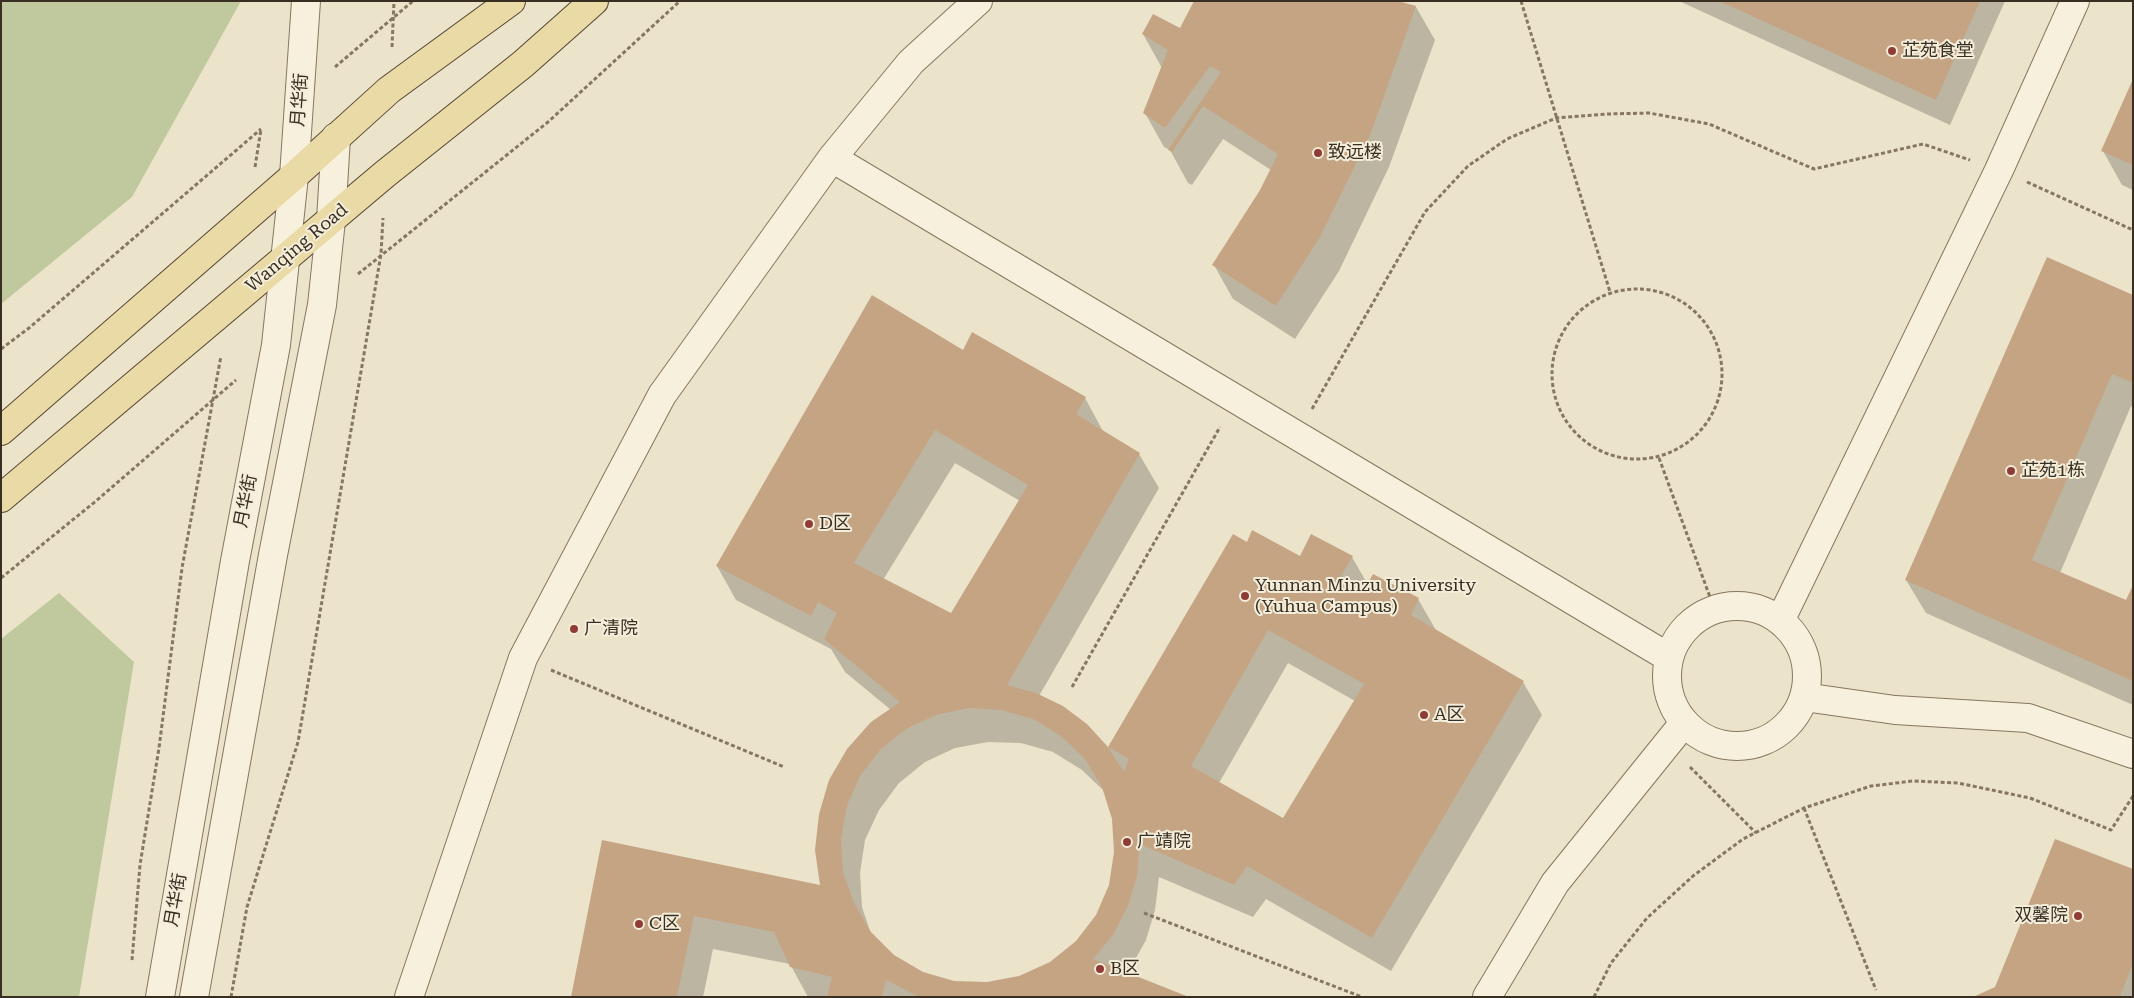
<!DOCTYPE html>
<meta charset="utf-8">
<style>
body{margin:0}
#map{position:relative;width:2134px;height:998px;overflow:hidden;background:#ebe3ca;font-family:"Roboto Serif",serif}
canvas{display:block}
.frame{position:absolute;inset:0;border:2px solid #382e22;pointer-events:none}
</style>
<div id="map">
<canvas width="2134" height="998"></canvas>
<div class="frame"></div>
</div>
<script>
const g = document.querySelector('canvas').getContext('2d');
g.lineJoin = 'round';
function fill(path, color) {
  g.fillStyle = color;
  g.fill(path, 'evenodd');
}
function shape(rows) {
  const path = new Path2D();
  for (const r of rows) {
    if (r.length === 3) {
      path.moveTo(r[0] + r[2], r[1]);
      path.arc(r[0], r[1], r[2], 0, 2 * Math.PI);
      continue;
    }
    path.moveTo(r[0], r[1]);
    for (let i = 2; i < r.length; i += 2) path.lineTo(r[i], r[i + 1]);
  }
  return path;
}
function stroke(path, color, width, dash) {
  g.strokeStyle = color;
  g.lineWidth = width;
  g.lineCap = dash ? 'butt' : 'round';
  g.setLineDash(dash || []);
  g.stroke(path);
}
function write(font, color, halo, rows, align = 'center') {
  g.font = font + ' "Roboto Serif","Noto Sans SC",serif';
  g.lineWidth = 4;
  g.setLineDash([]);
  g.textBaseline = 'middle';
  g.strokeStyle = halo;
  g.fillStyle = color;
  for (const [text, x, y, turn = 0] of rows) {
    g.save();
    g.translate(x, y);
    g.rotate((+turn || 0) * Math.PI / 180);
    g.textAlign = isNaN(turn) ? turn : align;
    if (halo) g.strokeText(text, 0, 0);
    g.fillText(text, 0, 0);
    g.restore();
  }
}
const green = shape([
 [1,1,241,1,132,197,1,304],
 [59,593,134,662,79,997,1,997,1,639]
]);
const shadow = shape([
 [1197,1,1402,1,1402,4,1416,7,1435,40,1389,167,1339,271,1295,339,1233,299,1214,265,1261,190,1271,170,1223,139,1192,185,1188,183,1170,150,1164,147,1145,113,1162,68,1143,34,1180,29],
 [1679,1,2005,1,1950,125],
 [2133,82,2133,190,2122,185,2103,151],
 [2133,296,2133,407,2131,406,2060,573,2127,601,2133,588,2133,705,1926,613,1906,580],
 [964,351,1085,398,1104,433,1139,454,1159,488,1039,696,1108,749,1233,536,1247,543,1301,558,1352,557,1368,585,1374,576,1418,599,1437,632,1523,682,1542,715,1391,971,1266,899,1253,917,1159,877,1155,910,1146,940,1127,974,1186,997,808,997,790,964,713,949,703,997,572,997,603,841,822,887,820,814,891,710,845,672,831,649,736,600,717,566],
 [955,463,1020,501,951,615,883,580],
 [1288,663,1355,701,1283,820,1219,783],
 [988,742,1021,743,1053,752,1082,770,1105,792,1113,819,1116,852,1110,885,1097,916,1077,942,1050,963,1020,977,987,984,954,982,922,973,893,956,871,934,862,907,860,873,865,840,879,810,899,783,925,762,955,748],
 [2133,870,2133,997,1976,997,1996,988]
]);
const building = shape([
 [1194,1,1398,1,1416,6,1371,133,1320,237,1276,306,1212,265,1260,190,1278,154,1203,106,1172,152,1168,150,1221,72,1210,66,1165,128,1143,113,1168,50,1142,34,1153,14,1180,28],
 [1719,1,1980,1,1936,100],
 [2133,79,2133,165,2101,151],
 [2047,257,2133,295,2133,383,2112,374,2032,560,2126,600,2133,585,2133,681,1905,580],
 [872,295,963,350,972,332,1086,397,1076,414,1140,453,1007,685,1036,693,1063,706,1087,724,1108,747,1233,534,1247,542,1252,530,1300,556,1311,534,1353,556,1340,578,1364,591,1373,574,1419,598,1411,615,1524,681,1372,938,1247,866,1234,885,1140,844,1137,876,1128,906,1113,935,1093,959,1189,997,919,997,886,980,882,997,827,997,832,977,790,967,774,932,694,916,677,997,571,997,602,840,820,885,815,850,819,814,829,780,847,749,871,722,900,702,824,639,837,613,818,602,811,616,716,566],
 [935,430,1028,485,951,613,854,563],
 [1268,630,1364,684,1283,818,1191,766],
 [968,708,1001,710,1033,719,1061,736,1085,759,1102,787,1112,819,1114,852,1109,885,1096,915,1076,941,1050,962,1019,976,987,982,954,981,923,972,894,955,871,932,854,903,843,872,841,839,847,806,860,776,880,750,906,729,936,715],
 [1108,747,1129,759,1124,772],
 [2055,839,2133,869,2133,963,2120,997,1973,997,1995,987]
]);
const path = shape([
 [1521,1,1610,292],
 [392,47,394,1],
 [335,67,413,1],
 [255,167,261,129],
 [2027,182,2133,230],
 [358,274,548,122,680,1],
 [1637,374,85],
 [1,349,29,328,261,129],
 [1312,409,1425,212,1468,166,1507,139,1556,118,1608,114,1649,113,1709,124,1814,169,1923,144,1970,160],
 [1659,458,1714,608],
 [1,578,96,501,236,380],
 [551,670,784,767],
 [1072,687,1220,427],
 [1690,767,1756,833],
 [1804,808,1876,990],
 [1144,913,1362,997],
 [132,960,140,865,159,748,182,568,221,356],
 [231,997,247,907,298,742,381,254,383,218],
 [1594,997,1611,963,1647,918,1693,876,1743,839,1804,808,1871,786,1913,781,1958,783,2030,798,2111,830,2133,796]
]);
const minor = shape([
 [832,158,1668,657],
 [1737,676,70],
 [1781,619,1999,170,2075,1],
 [1804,697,1895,710,2028,718,2133,754],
 [160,997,235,561,276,345,294,176,306,1],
 [194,997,273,555,322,305,331,220,336,137],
 [409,997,523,658,662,395,832,158,911,62,978,1],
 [1487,997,1555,883,1684,723]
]);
const major = shape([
 [1,431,294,176,389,90,511,1],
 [1,498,385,174,523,64,594,1]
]);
const markers = [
 [1892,51,5,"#8f3c36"],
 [1318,153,5,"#8f3c36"],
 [2011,471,5,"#8f3c36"],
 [809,524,5,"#8f3c36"],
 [1245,596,5,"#8f3c36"],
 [574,629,5,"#8f3c36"],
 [1424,715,5,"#8f3c36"],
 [1127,842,5,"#8f3c36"],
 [2078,916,5,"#8f3c36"],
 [639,924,5,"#8f3c36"],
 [1100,969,5,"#8f3c36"]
];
const poiNames = [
 ["芷苑食堂",1902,51],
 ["致远楼",1328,153],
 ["芷苑1栋",2021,471],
 ["D区",819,524],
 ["Yunnan Minzu University",1255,586],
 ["(Yuhua Campus)",1255,607],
 ["广清院",584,629],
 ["A区",1434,715],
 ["广靖院",1137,842],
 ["双馨院",2068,916,"right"],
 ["C区",649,924],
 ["B区",1110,969]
];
const streetNames = [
 ["月华街",300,100,-86],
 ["Wanqing Road",297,248,-40],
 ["月华街",246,501,-79],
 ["月华街",176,900,-80]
];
fill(green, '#c0c89e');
fill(shadow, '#0003');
fill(building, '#c5a484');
stroke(minor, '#867760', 30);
stroke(major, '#544533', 30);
stroke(path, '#867760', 3, [4, 2.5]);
stroke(minor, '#f6f0dc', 28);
stroke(major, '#e9daa6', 28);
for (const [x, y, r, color] of markers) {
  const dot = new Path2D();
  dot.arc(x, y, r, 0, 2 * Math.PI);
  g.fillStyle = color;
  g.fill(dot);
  stroke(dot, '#f3edd9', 2);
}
write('18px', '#382e22', '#f3edd9', poiNames, 'left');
write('18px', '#382e22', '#f3edd9', streetNames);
</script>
